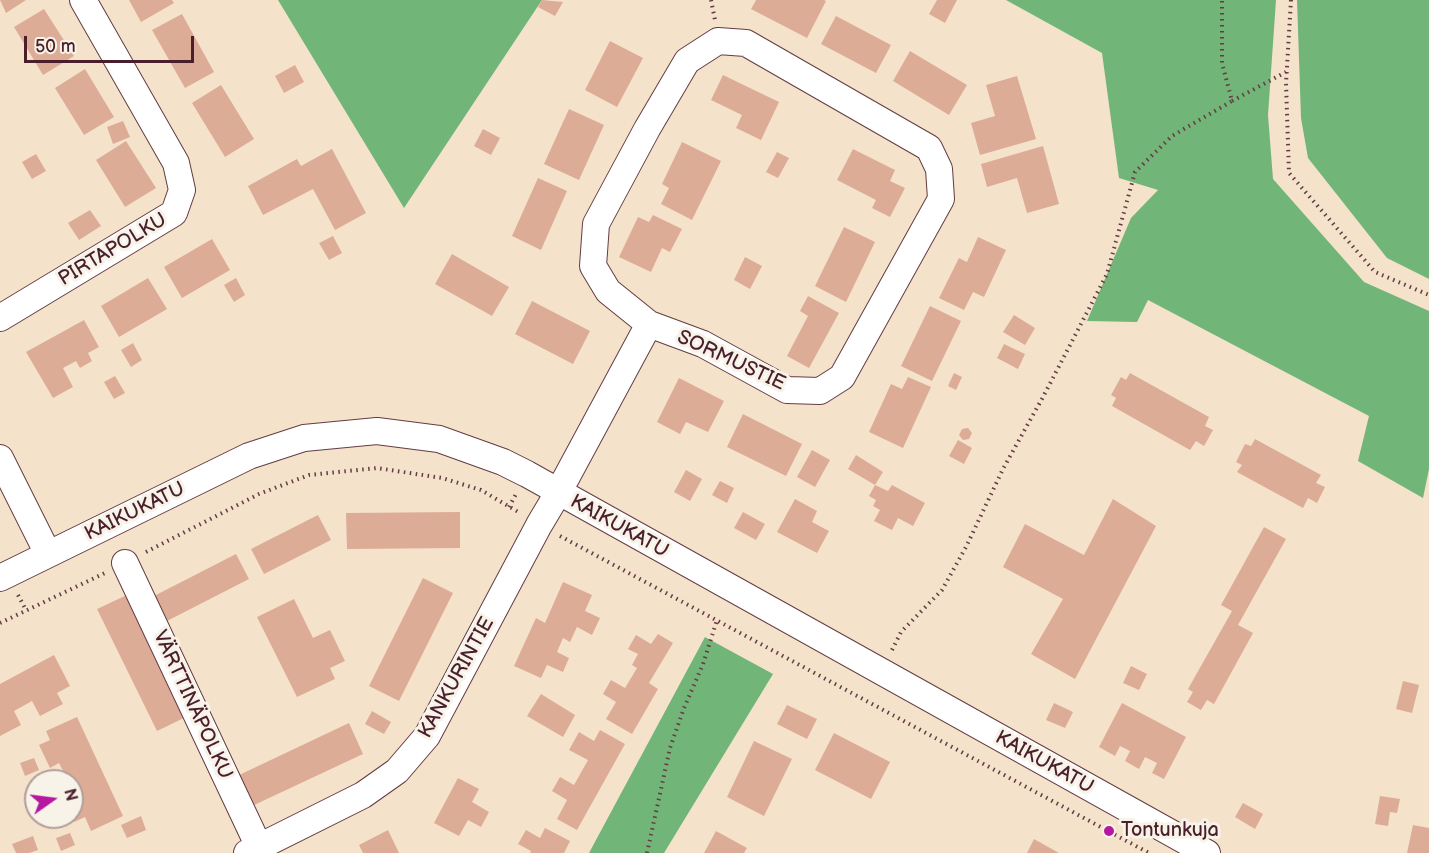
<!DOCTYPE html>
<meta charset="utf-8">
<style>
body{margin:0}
#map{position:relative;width:1429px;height:853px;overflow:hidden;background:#f5e2cb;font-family:"Balsamiq Sans",sans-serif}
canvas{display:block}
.north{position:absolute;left:24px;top:769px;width:60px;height:60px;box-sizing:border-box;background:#f7f3e8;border:2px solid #b29e9c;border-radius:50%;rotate:76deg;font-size:16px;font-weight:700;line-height:24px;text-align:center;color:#4a1f2b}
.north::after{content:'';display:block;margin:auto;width:21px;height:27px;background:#b5179e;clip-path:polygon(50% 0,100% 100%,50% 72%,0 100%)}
.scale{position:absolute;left:24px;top:36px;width:170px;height:27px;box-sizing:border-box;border:3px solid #4a1f2b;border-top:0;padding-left:8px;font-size:18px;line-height:21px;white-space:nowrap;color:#4a1f2b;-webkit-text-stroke:4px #f7f3e8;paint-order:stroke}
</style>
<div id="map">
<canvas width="1429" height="853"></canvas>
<div class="north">N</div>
<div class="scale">50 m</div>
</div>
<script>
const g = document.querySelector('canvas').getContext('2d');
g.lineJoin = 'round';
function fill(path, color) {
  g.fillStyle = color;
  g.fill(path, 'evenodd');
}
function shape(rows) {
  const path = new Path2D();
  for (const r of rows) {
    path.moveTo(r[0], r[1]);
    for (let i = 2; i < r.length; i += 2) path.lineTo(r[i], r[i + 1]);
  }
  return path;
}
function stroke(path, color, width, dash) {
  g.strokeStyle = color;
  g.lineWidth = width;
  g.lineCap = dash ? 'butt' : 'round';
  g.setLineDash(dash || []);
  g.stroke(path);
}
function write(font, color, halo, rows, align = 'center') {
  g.font = font + ' "Balsamiq Sans",sans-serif';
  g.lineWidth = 6;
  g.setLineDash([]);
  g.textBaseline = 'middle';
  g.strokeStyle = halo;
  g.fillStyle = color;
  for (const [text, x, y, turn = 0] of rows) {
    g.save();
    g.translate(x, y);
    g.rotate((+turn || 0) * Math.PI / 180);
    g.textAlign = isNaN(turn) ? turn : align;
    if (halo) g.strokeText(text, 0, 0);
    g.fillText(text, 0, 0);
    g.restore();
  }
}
const forest = shape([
 [278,0,542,0,404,208],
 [1006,0,1276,0,1268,115,1273,179,1364,282,1429,311,1429,469,1423,498,1358,461,1369,416,1148,300,1137,322,1087,321,1131,218,1158,190,1119,178,1102,53],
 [1297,0,1429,0,1429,279,1387,258,1308,158,1301,118],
 [705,637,773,674,664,853,589,853]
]);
const building = shape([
 [0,0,26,0,6,13],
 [129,0,172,0,174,3,141,22],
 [542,0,563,2,555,16,538,7],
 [756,0,824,0,826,1,807,38,751,9],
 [937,0,957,0,945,23,929,14],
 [44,9,74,56,43,75,14,27],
 [182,14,214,72,185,88,152,30],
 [836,16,891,45,876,73,821,44],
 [610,41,643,58,617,107,585,90],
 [910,51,967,85,949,115,893,81],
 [295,65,304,82,284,93,275,76],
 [85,69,114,117,84,135,55,88],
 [723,75,779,102,761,140,736,128,742,115,711,100],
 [1017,76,1036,139,980,155,971,123,995,116,986,85],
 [221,85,254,139,225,157,192,103],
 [569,109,604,125,579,180,544,164],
 [123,121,130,137,113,144,107,127],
 [483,129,500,138,491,155,474,146],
 [126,141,156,188,125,207,96,160],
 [682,142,721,161,692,220,661,204,669,188,662,184],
 [1043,146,1059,204,1027,213,1017,178,987,187,981,164],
 [332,149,366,213,335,230,313,189,263,215,248,186,297,159,301,166],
 [853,149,895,170,890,181,905,188,890,217,872,208,876,200,837,180],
 [777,152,789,158,778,178,766,172],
 [36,154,46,171,32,179,22,162],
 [538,178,567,191,541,250,512,236],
 [90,210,101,226,79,240,68,223],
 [653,215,682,229,670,252,662,248,651,272,619,257,638,217,649,222],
 [844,227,875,242,846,302,815,286],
 [333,236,342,253,329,260,319,243],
 [978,237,1006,250,984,297,973,292,964,310,939,298,959,258,967,262],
 [212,239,230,270,182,298,164,267],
 [452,254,509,287,492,316,435,284],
 [745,257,762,266,750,289,734,280],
 [148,278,167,309,119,337,101,306],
 [236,278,245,295,234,302,224,285],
 [808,296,839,313,809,368,787,356,808,316,800,311],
 [532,301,590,331,573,364,515,334],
 [930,306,961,321,932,381,901,366],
 [1014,315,1035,328,1025,345,1003,332],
 [84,320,99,347,88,353,92,361,80,368,76,361,63,368,73,387,53,398,26,352],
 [133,343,142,360,131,367,121,350],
 [1004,344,1025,354,1018,369,997,358],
 [954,373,962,377,956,390,948,386],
 [1130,373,1209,417,1205,426,1213,430,1204,446,1196,441,1190,450,1112,406,1116,398,1111,395,1121,377,1126,380],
 [115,376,125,393,114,399,104,382],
 [908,377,931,387,903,448,869,432,891,384,902,389],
 [679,378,724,401,708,432,686,422,680,434,657,422],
 [743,414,802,444,786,476,727,447],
 [968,428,972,433,969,439,963,440,959,435,962,429],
 [1255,439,1321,475,1316,483,1325,487,1317,503,1308,498,1303,508,1237,472,1242,465,1236,462,1245,444,1251,446],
 [958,440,972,448,964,464,949,456],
 [812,450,830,460,815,487,797,477],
 [856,455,883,472,875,485,848,469],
 [686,470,702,479,690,501,674,492],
 [720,481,734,488,727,503,712,495],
 [875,485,888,491,892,485,925,503,913,526,898,518,892,530,874,521,880,510,873,506,876,500,869,496],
 [795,499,817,511,812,522,829,531,817,553,777,532],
 [1113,499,1156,526,1075,679,1031,654,1063,599,1003,567,1025,524,1084,555],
 [460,512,460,548,347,549,346,513],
 [743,512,765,524,756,540,734,528],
 [318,515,331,540,264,574,251,549],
 [1264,527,1286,539,1238,625,1253,633,1214,704,1207,700,1201,710,1187,702,1193,692,1188,689,1232,611,1221,605],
 [236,554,249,579,167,621,154,596],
 [423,578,453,593,399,701,369,686],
 [563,582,592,595,585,611,600,618,592,635,577,627,570,642,563,638,557,652,569,658,563,672,547,665,541,678,514,666,536,618,545,623],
 [129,594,188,716,157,731,97,609],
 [294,599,313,638,330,630,345,661,330,668,335,679,297,697,257,617],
 [658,634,673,643,649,683,658,689,632,734,606,719,616,702,603,694,611,680,625,688,637,668,632,665,638,654,628,649,636,635,651,644],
 [54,655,70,686,57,693,63,704,40,716,32,701,14,711,21,725,0,736,0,684],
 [1131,666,1147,674,1139,690,1123,683],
 [1403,681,1419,685,1412,713,1396,709],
 [541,694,575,715,563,737,527,716],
 [1054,703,1073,712,1065,728,1046,720],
 [1122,703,1186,737,1164,779,1152,773,1157,763,1145,757,1139,769,1125,761,1130,751,1120,746,1115,756,1099,747],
 [787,705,817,719,807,739,777,724],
 [372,711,391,722,384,734,365,724],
 [77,717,123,816,91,831,85,817,74,822,72,818,72,795,74,794,72,781,68,781,59,763,50,768,39,745,50,740,46,731],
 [349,723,363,754,252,806,237,776],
 [600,730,625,744,577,830,557,819,567,800,552,791,560,777,574,785,588,760,569,750,579,732,594,741],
 [834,733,890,762,871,799,815,770],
 [754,741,792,759,764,816,727,797],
 [34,758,39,770,25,776,20,763],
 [458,778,479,789,472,802,489,812,481,827,468,820,459,836,434,823],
 [1380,796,1400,799,1397,813,1390,812,1388,826,1375,824],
 [1243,803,1263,814,1255,829,1235,817],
 [141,816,146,830,127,838,121,825],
 [45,817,62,817,63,821,49,827],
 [1413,825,1429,828,1429,853,1407,853],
 [545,828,570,841,564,853,530,853,531,851,518,844,526,830,540,838],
 [388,830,399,853,363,853,359,845],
 [716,831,747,848,744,853,704,853],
 [70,833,75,845,61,851,56,838],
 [33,836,38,850,29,853,16,853,12,844],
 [1034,839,1059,853,1027,853]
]);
const path = shape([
 [711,0,715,20],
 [1291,0,1286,83,1289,173,1375,272,1429,295],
 [1232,101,1286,72],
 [509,507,516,494],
 [560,536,1149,853],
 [146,552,259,494,309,475,377,468,442,478,481,490,520,513],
 [18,595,26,610],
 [0,623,105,573],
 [892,650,901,632,942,590,966,547,1003,469,1043,397,1107,274,1135,172,1172,136,1232,101,1222,63,1222,0],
 [647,853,670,748,684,708,703,664,717,620]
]);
const minor = shape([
 [718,41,746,43,929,148,939,169,941,199,842,377,820,391,787,390,703,344,649,324,608,291,593,266,596,224,647,129,687,61,718,41],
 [0,318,174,213,182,190,176,163,83,0],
 [0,458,48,554],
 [125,563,259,847],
 [0,578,249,456,304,438,377,431,439,439,503,462,527,474,1207,853],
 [247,853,363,795,397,771,427,736,539,525,558,493,649,324]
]);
const markers = [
 [1109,831,6,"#b5179e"]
];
const streetNames = [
 ["PIRTAPOLKU",113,250,-31],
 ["SORMUSTIE",731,361,25],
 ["KAIKUKATU",135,512,-26],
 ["KAIKUKATU",619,527,29],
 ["KANKURINTIE",457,678,-61],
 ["VÄRTTINÄPOLKU",192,705,65],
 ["KAIKUKATU",1044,763,29]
];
const poiNames = [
 ["Tontunkuja",1121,831]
];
fill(forest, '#72b578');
fill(building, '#ddac97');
stroke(minor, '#643c43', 28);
stroke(path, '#643c43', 4, [1.5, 4.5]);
stroke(minor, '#fff', 26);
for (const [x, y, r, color] of markers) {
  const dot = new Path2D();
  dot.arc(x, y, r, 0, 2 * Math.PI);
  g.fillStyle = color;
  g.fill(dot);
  stroke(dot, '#f7f3e8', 2);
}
write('20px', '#4a1f2b', '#f7f3e8', streetNames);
write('20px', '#4a1f2b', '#f7f3e8', poiNames, 'left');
</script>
